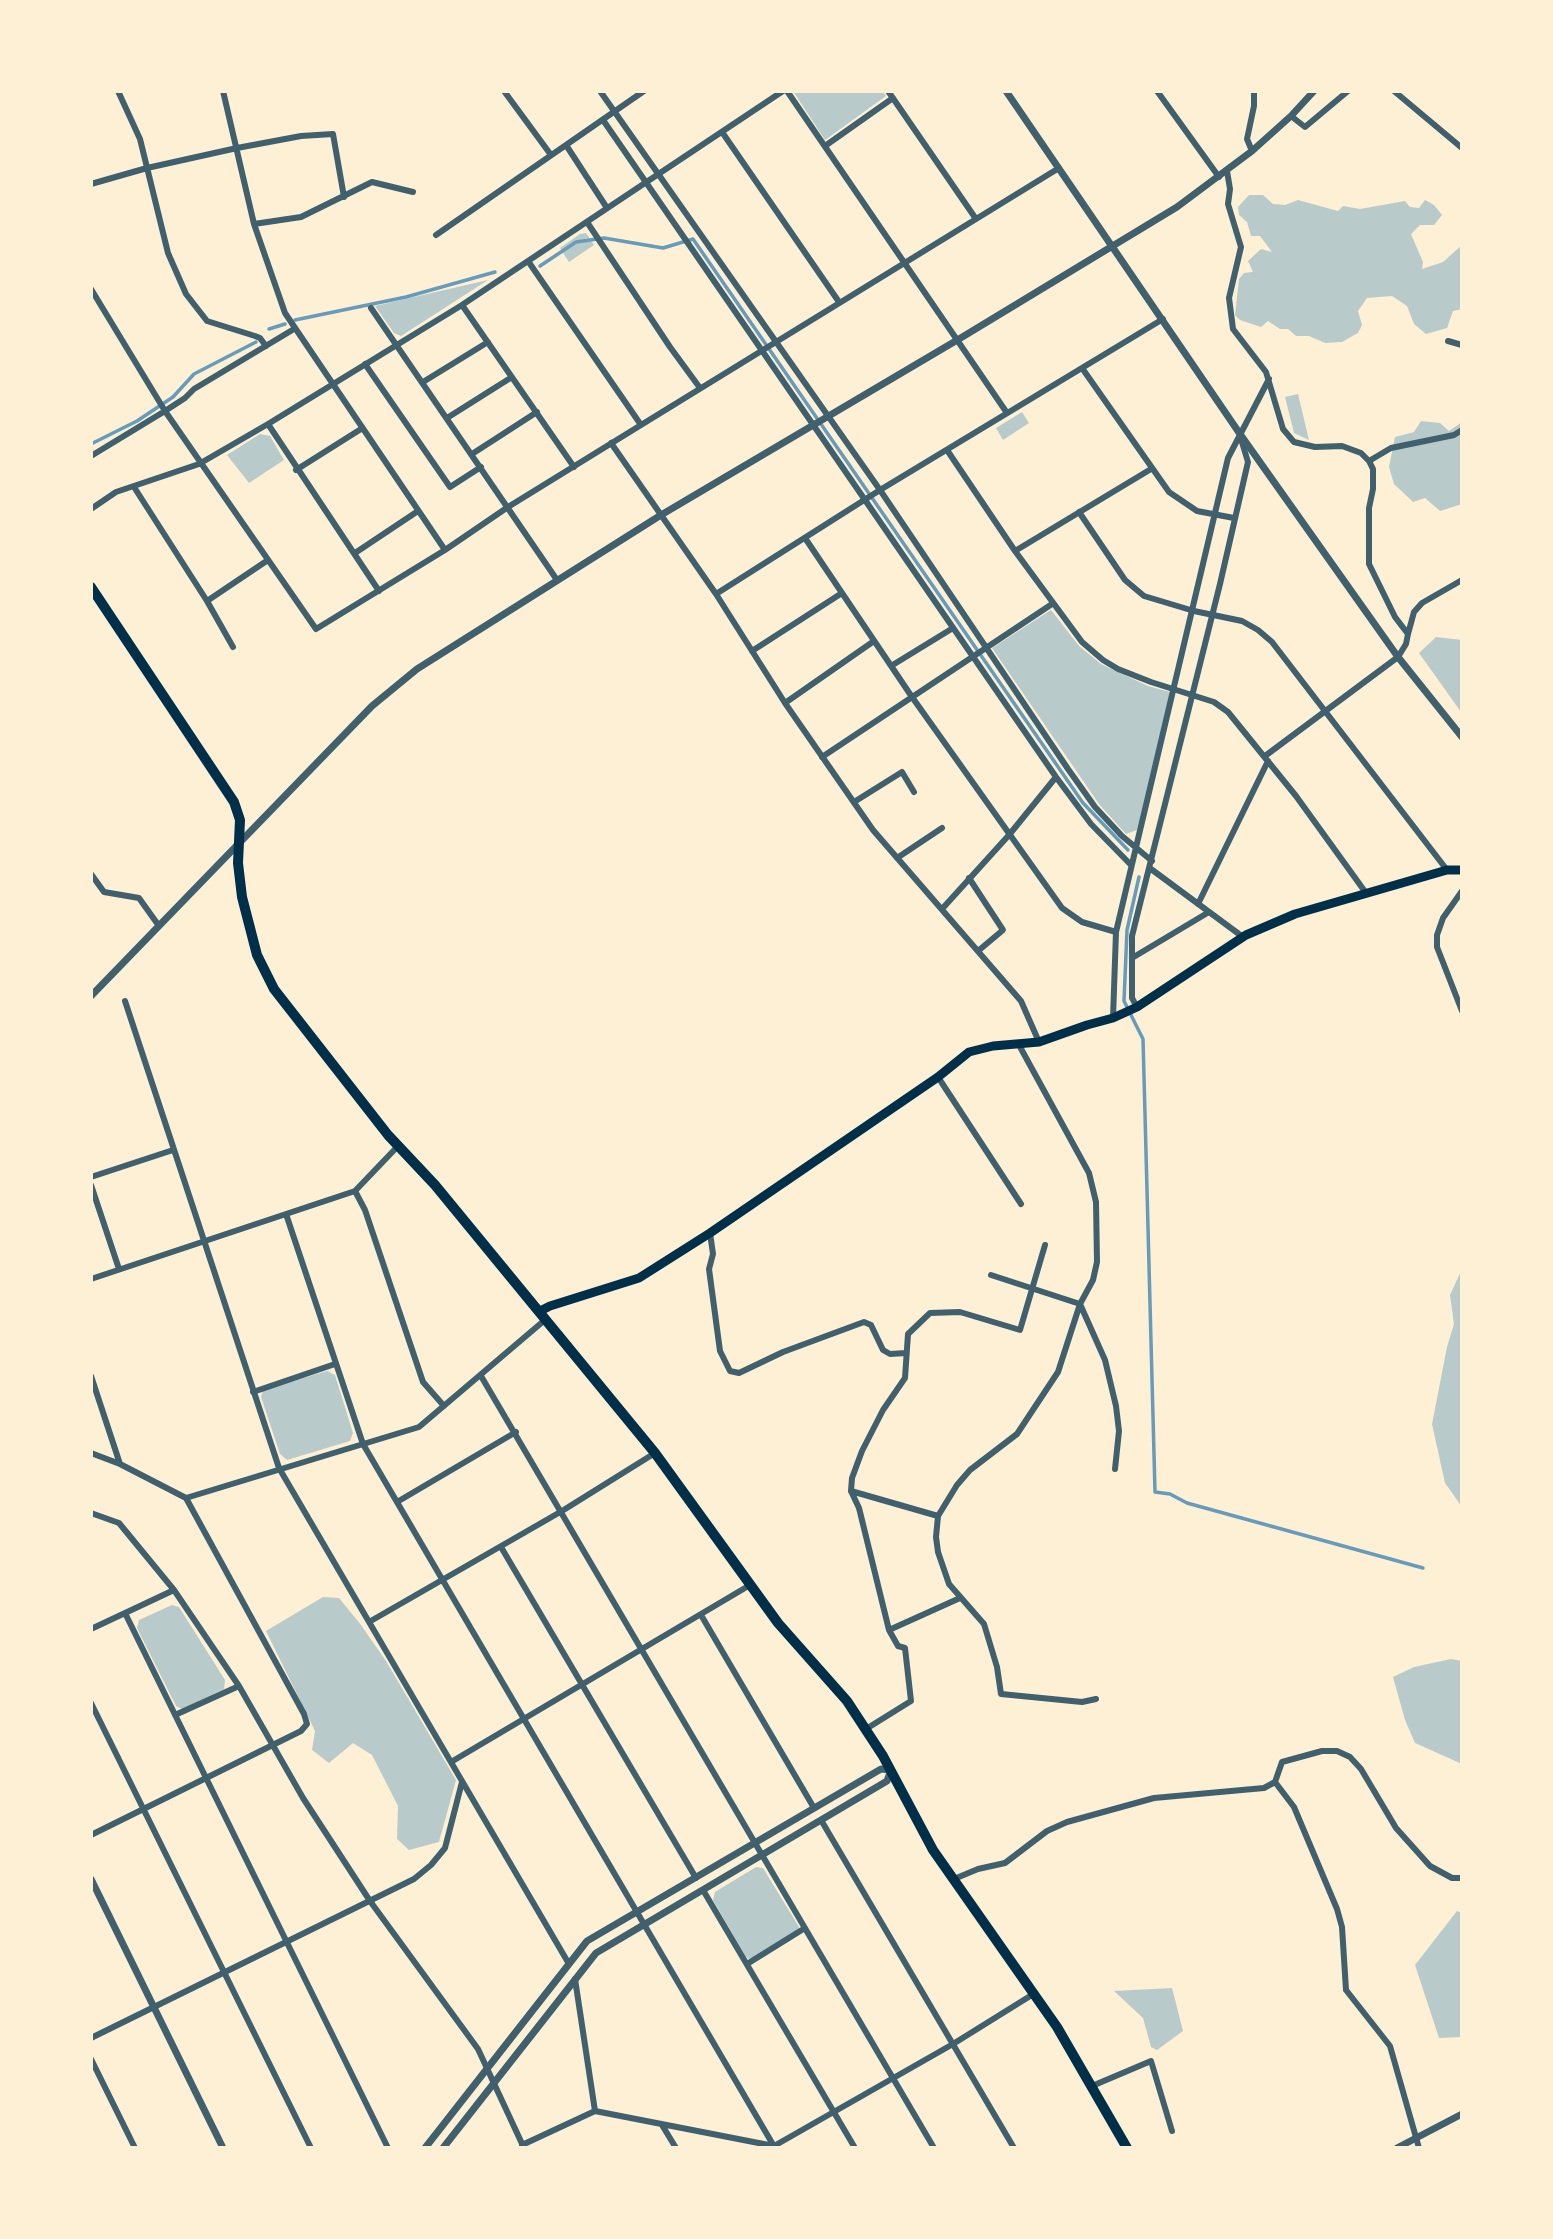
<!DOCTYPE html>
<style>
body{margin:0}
#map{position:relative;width:1553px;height:2239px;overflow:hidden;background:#fdf0d5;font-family:Signika,sans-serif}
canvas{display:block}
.frame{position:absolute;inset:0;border:93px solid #fdf0d5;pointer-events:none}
</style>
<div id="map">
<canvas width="1553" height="2239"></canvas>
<div class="frame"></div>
</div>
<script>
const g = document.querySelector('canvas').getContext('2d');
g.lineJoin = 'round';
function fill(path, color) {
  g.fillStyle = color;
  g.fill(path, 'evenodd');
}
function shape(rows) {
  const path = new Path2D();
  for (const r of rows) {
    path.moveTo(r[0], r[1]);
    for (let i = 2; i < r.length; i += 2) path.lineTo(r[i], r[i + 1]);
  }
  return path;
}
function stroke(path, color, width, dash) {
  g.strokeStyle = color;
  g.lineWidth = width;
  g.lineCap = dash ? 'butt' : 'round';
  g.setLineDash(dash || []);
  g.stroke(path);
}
const green = shape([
 [793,91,882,91,886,96,825,140],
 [1249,195,1263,195,1273,204,1285,205,1298,200,1338,211,1343,206,1360,209,1405,201,1410,207,1419,208,1425,200,1434,205,1442,215,1434,225,1420,225,1411,234,1423,262,1422,269,1443,262,1462,245,1462,309,1453,311,1447,328,1426,334,1414,324,1407,306,1392,296,1367,298,1358,311,1362,325,1358,333,1342,342,1325,343,1309,336,1296,336,1288,329,1280,329,1268,321,1261,327,1240,320,1235,315,1239,279,1244,273,1253,272,1248,261,1261,249,1272,252,1260,236,1251,236,1247,222,1239,215,1238,207],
 [586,233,594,245,569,262,560,248,580,234],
 [488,280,401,336,394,333,375,306],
 [1298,394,1309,440,1294,433,1285,397],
 [1022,412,1029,423,1003,440,996,428],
 [1421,421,1440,423,1449,431,1462,422,1462,504,1440,511,1425,498,1413,502,1394,484,1389,467,1395,437,1414,432],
 [260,434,270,436,284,460,249,483,227,455],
 [1051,610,1079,646,1101,664,1148,686,1170,692,1137,830,1126,834,1099,804,992,648],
 [1436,637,1462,640,1461,712,1419,653],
 [1462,1269,1462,1507,1445,1483,1432,1424,1447,1347,1454,1324,1450,1295],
 [327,1371,335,1375,353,1433,350,1441,287,1460,280,1454,261,1397,263,1390],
 [323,1597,339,1598,361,1625,386,1661,456,1780,439,1842,409,1850,397,1839,398,1806,372,1755,353,1743,329,1763,312,1750,315,1731,266,1631],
 [172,1605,179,1607,225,1680,224,1689,182,1709,176,1706,137,1628,139,1620],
 [1451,1659,1462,1661,1462,1764,1415,1743,1405,1720,1393,1677,1414,1667],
 [756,1867,763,1868,799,1927,798,1931,750,1959,746,1957,713,1900,715,1892],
 [1457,1911,1462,1913,1462,2037,1439,2038,1415,1965],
 [1172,1988,1183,2031,1157,2050,1151,2047,1143,2018,1114,1991]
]);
const stream = shape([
 [540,266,576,242,604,238,663,248,693,239,1083,803,1128,850],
 [295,320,406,297,495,272],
 [269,329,285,324],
 [91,444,137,421,173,397,194,374,256,342],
 [1139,877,1127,930,1124,1001,1143,1039,1155,1492,1170,1494,1187,1503,1423,1568]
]);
const minor = shape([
 [118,91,140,139,168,253,186,294,207,321,255,336,260,338,266,346],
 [223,91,254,224,285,313,445,550],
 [504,91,551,155],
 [600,91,880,490,1068,769,1095,807,1122,836,1152,861],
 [787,91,1007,413],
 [888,91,976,219],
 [1157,91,1219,177],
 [1394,91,1462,148],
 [1291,116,1305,127,1348,91],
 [603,120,1056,777,1091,824,1131,865],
 [722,132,839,302],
 [566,145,607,208],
 [825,146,893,98],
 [1252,151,1247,139,1254,106,1254,91],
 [1227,171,1230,189,1228,204,1241,247,1229,298,1233,329,1266,372,1283,429,1294,442,1315,447,1342,446,1361,453,1369,461,1373,469,1373,489,1369,508,1369,564,1395,617,1408,634,1406,644,1398,657,1265,756],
 [91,184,147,168,237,148,301,136,333,134,344,197],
 [587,222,670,347,700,388],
 [254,224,301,217,372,182,413,192],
 [436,235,644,91],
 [528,261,641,425],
 [91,289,165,411,316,629,445,550,508,507,641,425,1059,168],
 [462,305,574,467],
 [371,308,557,580],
 [1448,341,1462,345],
 [365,364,450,487,481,467],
 [1082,368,1169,492,1197,511,1234,518],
 [423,382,488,342],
 [447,418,512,377],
 [268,424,379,591],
 [611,443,716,594,785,703,873,830,1021,1001,1039,1042],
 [947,450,1015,551,1082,642,1103,660,1118,669,1151,682,1214,702,1228,712,1296,796,1366,893],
 [472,454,537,412],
 [91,456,165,411,185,398,194,389,294,329],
 [1369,461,1391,448,1454,435,1462,430],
 [296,470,361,429],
 [134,487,207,601,233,647],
 [91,509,116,492,199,464,268,424,462,305,783,91],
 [1079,512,1125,580,1144,596,1194,611,1242,621,1258,630,1272,642,1447,870],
 [805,538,912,697,1062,908,1082,922,1116,932],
 [1015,551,1151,469],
 [355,553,418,511],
 [716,594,880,490,1163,319],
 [207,601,268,560],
 [1408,634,1414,612,1422,603,1462,580],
 [752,651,842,593],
 [891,666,953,628],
 [785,703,874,641],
 [822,757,1052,604],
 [854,802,902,772,914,792],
 [897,858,942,828],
 [1151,869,1243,937],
 [91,874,104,892,139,898,159,926],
 [969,878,1003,930,978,951],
 [1462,891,1443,918,1437,935,1437,947,1462,1011],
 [1198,904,1268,761],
 [942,909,1009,835,1056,777],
 [1132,958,1209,912],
 [125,1001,279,1468,569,1964],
 [1137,1007,1132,998,1132,936,1220,584,1248,462,1241,439],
 [1113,1018,1116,932,1228,458,1269,379],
 [1019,1045,1089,1173,1096,1202,1097,1262,1093,1280,1080,1304,1058,1372,1017,1434,970,1470,957,1485,938,1516,936,1537,938,1552,949,1584,984,1624,997,1667,1001,1694,1082,1702,1096,1699],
 [938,1077,1021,1204],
 [91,1177,173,1150],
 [91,1185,119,1269],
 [355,1191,365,1210,423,1382,444,1406],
 [286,1214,363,1444,775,2148],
 [710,1233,713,1254,709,1269,720,1351,730,1371,739,1373,783,1352,864,1322,871,1325,883,1350,890,1354,906,1353],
 [991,1275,1080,1304,1105,1360,1116,1406,1119,1431,1115,1469],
 [91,1279,355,1191,398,1146],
 [91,1376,120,1464],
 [481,1376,934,2148],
 [253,1392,335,1364],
 [91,1453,120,1464,186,1498,304,1714,307,1724,301,1731,91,1835],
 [851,1491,938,1516],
 [186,1498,419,1427,546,1319],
 [397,1502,516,1432],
 [91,1513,119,1523,174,1590,239,1686,303,1798,370,1901,478,2049,524,2148],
 [501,1547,696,1878],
 [125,1613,388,2148],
 [701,1615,814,1808],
 [369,1622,562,1511,655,1453],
 [91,1629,174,1590],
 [889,1630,960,1598],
 [91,1703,311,2148],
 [175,1715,239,1686],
 [866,1729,911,1701,905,1648,898,1646,889,1630,859,1508,851,1491,852,1478,862,1451,883,1410,905,1378,908,1334,930,1313,960,1312,1020,1330,1045,1245],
 [451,1762,750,1585],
 [1275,1782,1294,1807,1337,1909,1342,1927,1346,1990,1390,2046,1419,2148],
 [821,1820,1014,2148],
 [954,1879,978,1869,1005,1863,1047,1831,1067,1822,1154,1798,1264,1788,1275,1782,1282,1762,1322,1751,1337,1751,1350,1757,1361,1769,1396,1828,1430,1866,1452,1878,1462,1878],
 [703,1890,855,2148],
 [747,1964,805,1928],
 [575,1979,595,2111],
 [91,2038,414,1879,431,1865,445,1848,462,1782],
 [91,2059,135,2148],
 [1092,2086,1151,2061,1172,2131],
 [662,2125,676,2148],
 [522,2145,595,2111,774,2146,953,2044,1035,1993]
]);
const tertiary = shape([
 [1006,91,1240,434,1398,657,1462,737],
 [91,996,372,706,417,669,661,515,959,339,1177,207,1252,151,1291,116,1314,91],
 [91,1879,223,2148],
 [425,2148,587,1941,881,1769,891,1770,887,1781,596,1953,443,2148],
 [1397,2148,1462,2114]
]);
const primary = shape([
 [540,1311,550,1306,639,1278,710,1233,938,1077,969,1052,993,1046,1039,1042,1087,1025,1113,1018,1137,1007,1246,935,1295,914,1447,870,1462,870]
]);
const trunk = shape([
 [91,587,234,802,240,820,238,863,242,897,257,955,274,989,388,1135,435,1185,655,1453,778,1623,847,1701,883,1756,933,1850,1057,2027,1127,2148]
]);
fill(green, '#b9caca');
stroke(stream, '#669bbc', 3.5);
stroke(minor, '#3f606c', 6);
stroke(tertiary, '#3f606c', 7);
stroke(primary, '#003049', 9);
stroke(trunk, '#003049', 10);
</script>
